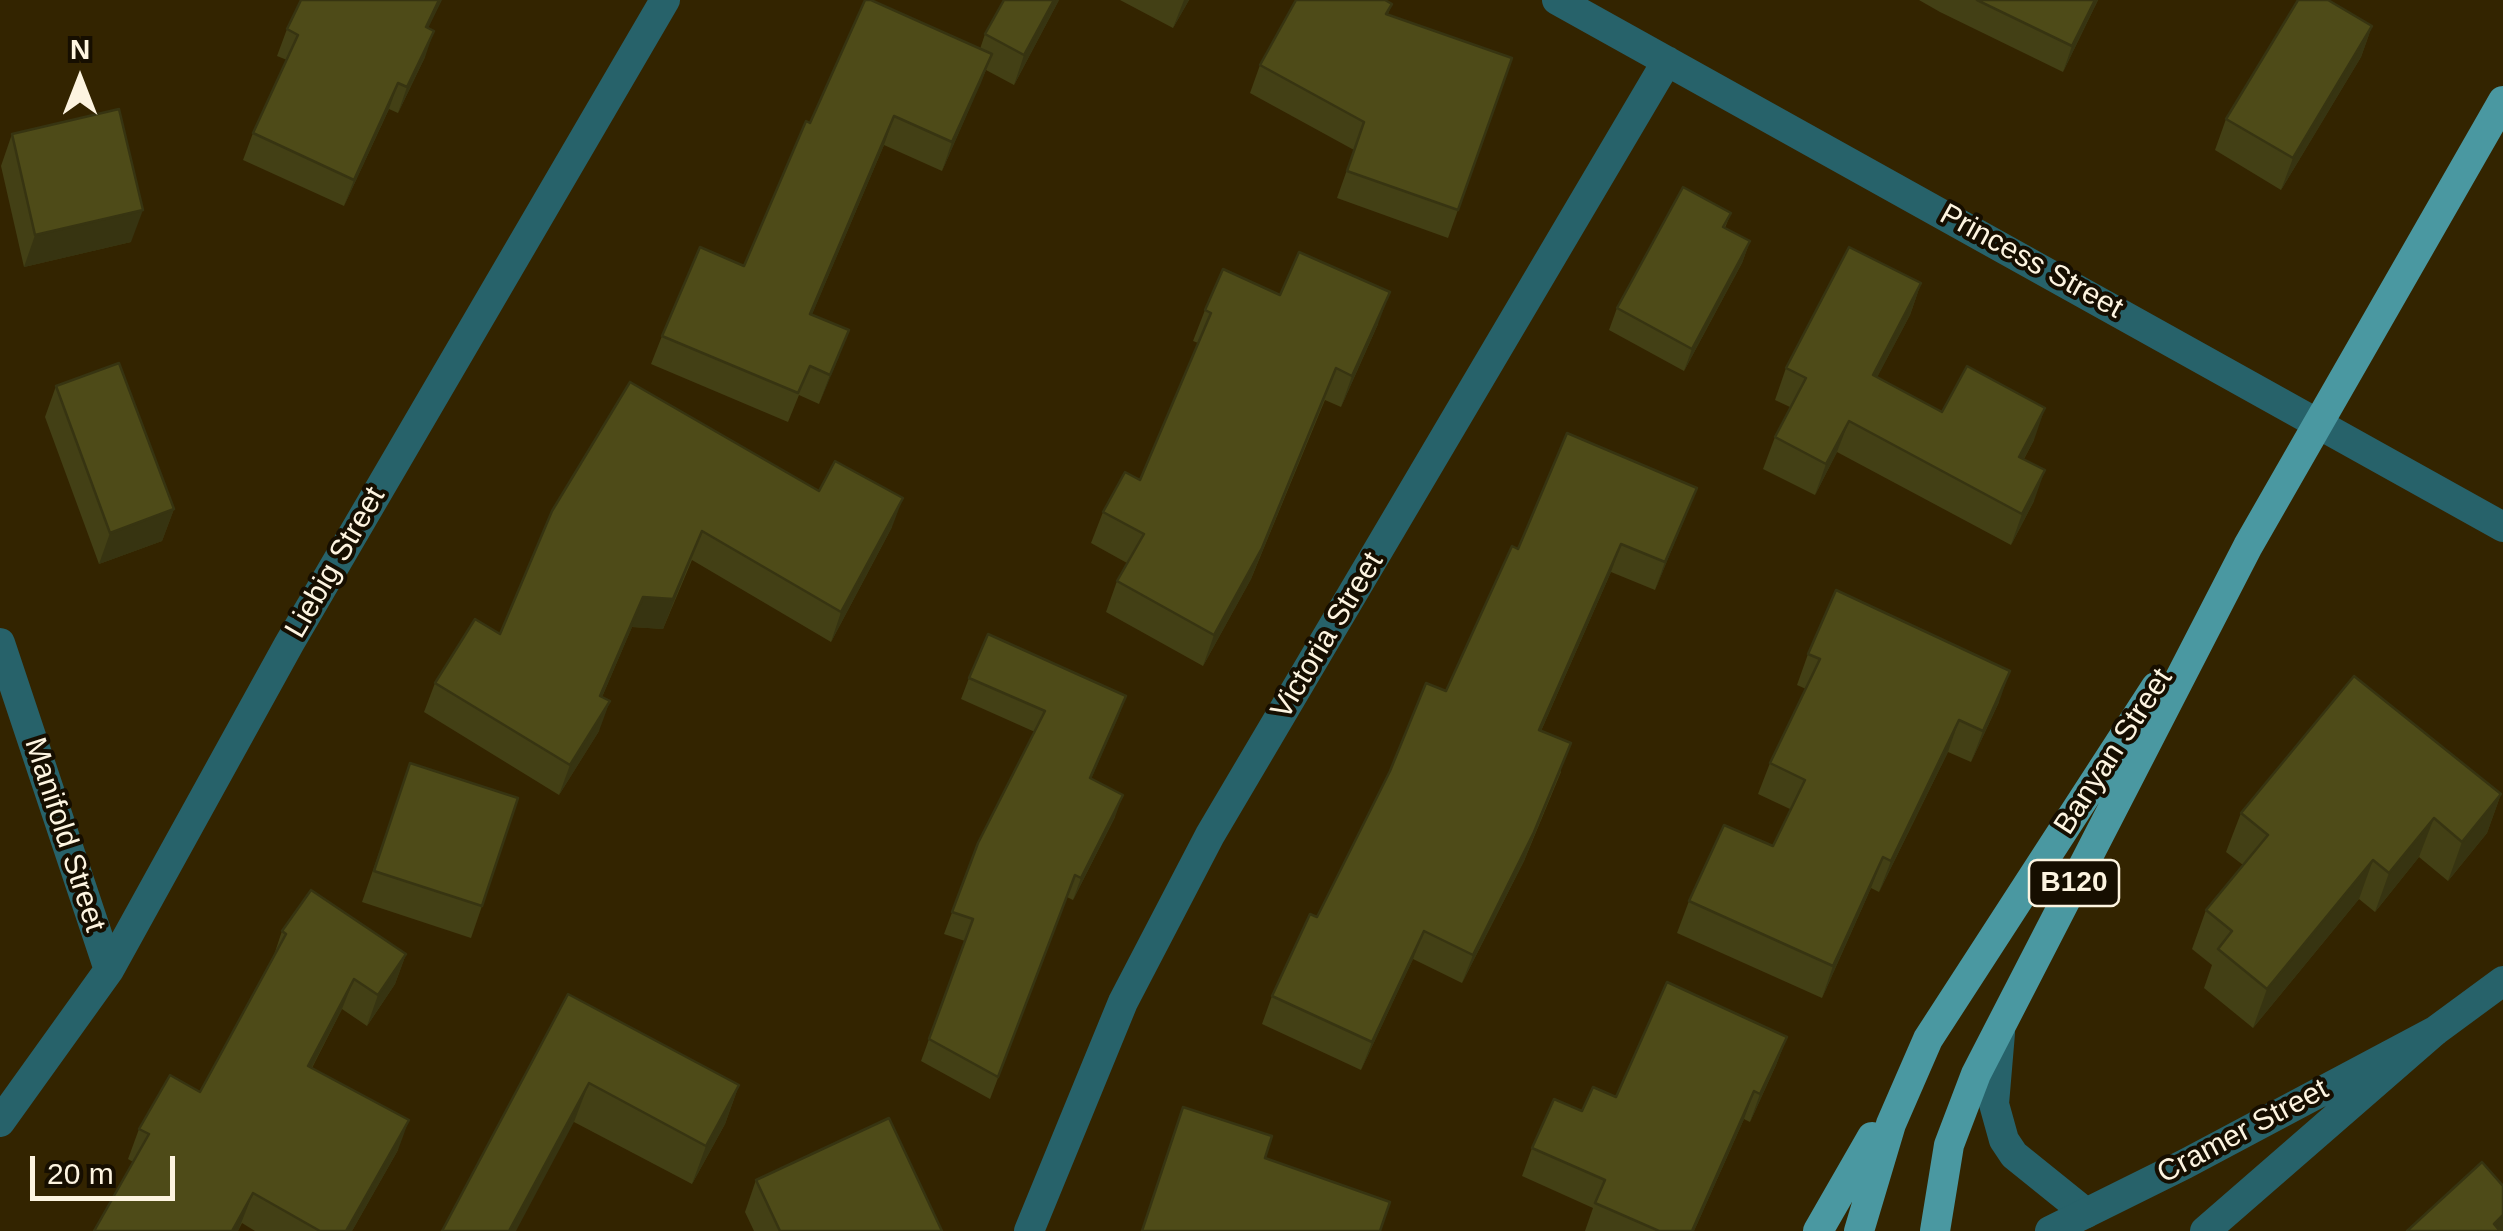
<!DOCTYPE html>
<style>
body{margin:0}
#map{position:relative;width:2503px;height:1231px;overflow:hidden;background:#332400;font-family:Arial,sans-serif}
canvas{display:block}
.north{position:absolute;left:30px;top:30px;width:100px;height:100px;-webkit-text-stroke:8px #160e00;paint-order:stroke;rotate:0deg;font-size:28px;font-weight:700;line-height:40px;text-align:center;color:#fdf4e0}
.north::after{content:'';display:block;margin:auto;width:35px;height:45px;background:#fdf4e0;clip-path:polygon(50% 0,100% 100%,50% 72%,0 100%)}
.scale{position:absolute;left:30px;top:1156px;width:145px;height:45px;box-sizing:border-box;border:5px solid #fdf4e0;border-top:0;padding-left:12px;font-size:30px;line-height:35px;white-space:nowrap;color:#fdf4e0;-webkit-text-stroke:8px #160e00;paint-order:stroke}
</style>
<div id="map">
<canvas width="2503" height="1231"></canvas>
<div class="north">N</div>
<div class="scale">20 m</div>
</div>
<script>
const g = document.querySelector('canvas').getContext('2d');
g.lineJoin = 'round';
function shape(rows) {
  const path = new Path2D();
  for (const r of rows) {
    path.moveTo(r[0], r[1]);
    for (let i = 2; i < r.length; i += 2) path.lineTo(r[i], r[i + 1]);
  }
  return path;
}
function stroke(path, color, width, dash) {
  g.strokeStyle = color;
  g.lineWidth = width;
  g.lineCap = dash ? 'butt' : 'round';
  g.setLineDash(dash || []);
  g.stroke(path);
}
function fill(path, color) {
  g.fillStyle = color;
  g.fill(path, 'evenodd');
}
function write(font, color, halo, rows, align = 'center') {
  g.font = font + ' Arial,sans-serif';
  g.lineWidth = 8;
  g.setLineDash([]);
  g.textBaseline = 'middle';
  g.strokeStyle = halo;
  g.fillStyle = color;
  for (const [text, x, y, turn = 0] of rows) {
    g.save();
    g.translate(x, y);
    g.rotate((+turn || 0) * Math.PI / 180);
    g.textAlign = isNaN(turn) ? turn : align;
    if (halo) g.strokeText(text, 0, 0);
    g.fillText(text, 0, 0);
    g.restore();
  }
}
const minor = shape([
 [1557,0,2503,527],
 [0,643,109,970],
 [2000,1033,1994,1104,2004,1140,2014,1155,2086,1213],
 [0,1122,109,970,289,644,665,0],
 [1029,1231,1123,1002,1210,835,1667,61]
]);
const tertiary = shape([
 [2050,1231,2185,1164,2435,1031],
 [2205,1231,2435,1031,2503,981]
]);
const primary = shape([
 [1818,1231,1872,1137],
 [1859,1231,1891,1124,1928,1039,2156,687],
 [1935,1231,1949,1145,1976,1074,2248,546,2503,101]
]);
const wall = shape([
 [1059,0,1014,85,986,70,942,171,884,145,812,314,849,330,819,404,799,395,788,422,651,364,662,336,744,266,810,123,980,49,985,34],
 [1120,0,1189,0,1173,28],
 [1919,0,2098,0,2063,72,1940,12],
 [1392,4,1388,14,1512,58,1448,238,1337,198,1354,150,1250,93,1260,65],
 [2372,26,2361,57,2281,190,2215,150,2226,119],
 [429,28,425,57,398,113,389,109,344,206,243,160,253,133,287,60,277,56,287,29],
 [12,134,131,242,24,267,1,166],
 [1731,213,1725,228,1750,241,1742,263,1684,371,1609,330,1617,308],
 [1921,283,1910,315,1877,377,1942,412,2034,440,2024,459,2034,501,2011,545,1837,452,1815,495,1763,469,1775,437,1790,407,1775,400,1786,368],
 [1280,295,1378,324,1341,407,1325,400,1251,579,1203,666,1106,612,1117,581,1127,563,1091,543,1103,512,1140,480,1198,343,1193,341,1205,310],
 [630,382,819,491,892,527,831,642,692,560,663,629,632,627,602,697,599,731,559,795,424,712,435,683,500,634],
 [56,386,174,509,162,541,99,564,45,417],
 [1697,488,1655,590,1611,572,1541,731,1561,772,1524,861,1462,983,1413,959,1361,1070,1262,1024,1272,996,1446,691,1518,549],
 [1808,654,1999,702,1971,762,1948,752,1879,892,1871,888,1822,998,1677,933,1689,901,1773,846,1790,809,1758,794,1770,763,1806,689,1797,685],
 [969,678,1126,696,1091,779,1115,817,1073,900,1067,897,990,1099,921,1061,965,941,944,934,978,843,1035,732,961,699],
 [410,763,482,906,471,938,362,902],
 [2501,794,2487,833,2448,881,2419,857,2375,912,2359,899,2253,1028,2204,988,2212,965,2192,949,2206,910,2243,865,2226,852,2241,813],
 [282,931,406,954,395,984,367,1026,342,1009,312,1068,398,1150,352,1231,255,1231,242,1223,238,1231,93,1231,133,1162,128,1159,139,1129,200,1092,272,961],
 [568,994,739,1085,725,1124,692,1184,574,1122],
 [1787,1037,1776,1065,1750,1122,1744,1119,1694,1231,1585,1231,1593,1208,1522,1176,1532,1148,1582,1111,1616,1097],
 [756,1180,942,1231,754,1231,745,1212]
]);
const shadedWall = shape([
 [439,0,442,0,416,53,426,27],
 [1054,0,1059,0,1014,85,1024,55],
 [1184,0,1189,0,1173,28],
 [2095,0,2098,0,2063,72,2072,46],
 [2372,26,2361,57,2281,190,2293,158],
 [434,31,425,57,398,113,407,87],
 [992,54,981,83,942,171,952,142],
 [398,83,389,109,344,206,354,180],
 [894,116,884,145,800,343,810,314],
 [143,210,131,242,24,267,35,235],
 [1750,241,1742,263,1684,371,1692,349],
 [1921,283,1910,315,1862,406,1873,375],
 [1390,292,1378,324,1341,407,1352,376],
 [849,330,838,359,819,404,830,375],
 [1336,368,1251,579,1203,666,1214,635],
 [2045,408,2034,440,2008,488,2019,457],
 [1849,421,1837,452,1815,495,1826,464],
 [2045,470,2034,501,2011,545,2022,514],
 [1697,488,1686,516,1655,590,1665,562],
 [903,498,892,527,831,642,841,612],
 [174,509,162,541,99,564,110,533],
 [702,531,663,629,632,627,590,725,600,696,643,597],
 [1621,544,1611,572,1529,758,1539,730],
 [2010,671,1999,702,1971,762,1983,731],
 [1126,696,1118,718,1082,800,1090,778],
 [610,701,599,731,559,795,570,765],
 [1959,720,1948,752,1879,892,1891,861],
 [1571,743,1524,861,1462,983,1473,955],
 [2501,794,2487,833,2448,881,2462,842],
 [1123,795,1115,817,1073,900,1081,878],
 [2434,818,2419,857,2375,912,2389,873],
 [1883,857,1871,888,1822,998,1833,966],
 [2373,860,2359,899,2253,1028,2267,989],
 [1424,931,1413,959,1361,1070,1372,1042],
 [406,954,395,984,367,1026,378,995],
 [354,979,342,1009,297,1096,308,1066],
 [1787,1037,1776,1065,1750,1122,1760,1094],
 [589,1083,574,1122,516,1231,509,1231],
 [739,1085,725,1124,692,1184,706,1146],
 [1754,1091,1744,1119,1694,1231,1692,1231],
 [409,1120,398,1150,352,1231,346,1231],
 [253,1193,238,1231,232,1231],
 [2503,1215,2503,1231,2491,1231,2494,1224]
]);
const building = shape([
 [301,0,439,0,426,27,434,31,407,87,398,83,354,180,253,133,298,35,287,29,301,0],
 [865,0,871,0,992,54,952,142,894,116,810,314,849,330,830,375,810,366,798,393,662,336,700,247,744,266,806,121,810,123,865,0],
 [1004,0,1054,0,1024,55,985,34,1004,0],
 [1296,0,1385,0,1392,4,1386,14,1512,58,1458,210,1347,171,1364,122,1260,65,1296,0],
 [1977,0,2095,0,2072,46,1977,0],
 [2298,0,2328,0,2372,26,2293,158,2226,119,2298,0],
 [119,109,143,210,35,235,12,134,119,109],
 [1683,187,1731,213,1723,227,1750,241,1692,349,1617,308,1683,187],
 [1849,247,1921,283,1873,375,1942,412,1967,366,2045,408,2019,457,2045,470,2022,514,1849,421,1826,464,1775,437,1806,378,1786,368,1849,247],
 [1299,252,1390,292,1352,376,1336,368,1262,548,1214,635,1117,581,1144,534,1103,512,1125,472,1140,480,1211,313,1205,310,1223,269,1280,295,1299,252],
 [119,363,174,509,110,533,56,386,119,363],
 [630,382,819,491,835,461,903,498,841,612,702,531,673,599,643,597,600,696,610,701,570,765,435,683,475,619,500,634,552,511,630,382],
 [1567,433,1697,488,1665,562,1621,544,1539,730,1571,743,1534,832,1473,955,1424,931,1372,1042,1272,996,1310,914,1317,917,1390,771,1426,683,1446,691,1512,546,1518,549,1567,433],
 [1836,590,2010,671,1983,731,1959,720,1891,861,1883,857,1833,966,1689,901,1724,825,1773,846,1805,780,1770,763,1820,659,1808,654,1836,590],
 [988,634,1126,696,1090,778,1123,795,1081,878,1075,875,998,1077,929,1039,973,919,952,912,978,843,1045,711,969,678,988,634],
 [2354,676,2501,794,2462,842,2434,818,2389,873,2373,860,2267,989,2218,949,2232,931,2206,910,2268,835,2241,813,2354,676],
 [410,763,518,798,482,906,374,871,410,763],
 [311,890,406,954,378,995,354,979,308,1066,409,1120,346,1231,320,1231,253,1193,232,1231,94,1231,149,1134,139,1129,170,1075,200,1092,286,934,282,931,311,890],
 [1667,982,1787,1037,1760,1094,1754,1091,1692,1231,1659,1231,1595,1203,1605,1180,1532,1148,1554,1099,1582,1111,1593,1087,1616,1097,1667,982],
 [568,994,739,1085,706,1146,589,1083,509,1231,442,1231,568,994],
 [1183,1107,1272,1136,1265,1158,1390,1202,1380,1231,1142,1231,1183,1107],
 [889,1118,942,1231,780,1231,756,1180,889,1118],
 [2482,1162,2503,1186,2503,1215,2494,1224,2500,1231,2407,1231,2482,1162]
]);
const shields = [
 [2074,883,90]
];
const shieldNames = [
 ["B120",2074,883]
];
const streetNames = [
 ["Princess Street",2031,262,29],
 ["Liebig Street",336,563,-60],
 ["Victoria Street",1328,636,-59],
 ["Banyan Street",2114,752,-57],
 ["Manifold Street",64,835,72],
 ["Cramer Street",2243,1132,-28]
];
stroke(minor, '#27626a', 30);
stroke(tertiary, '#27626a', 30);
stroke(primary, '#4a98a1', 30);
fill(wall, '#434015');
fill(shadedWall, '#373411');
fill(building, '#4e4b18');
stroke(building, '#373411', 2.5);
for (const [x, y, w] of shields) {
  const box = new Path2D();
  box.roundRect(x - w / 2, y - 23, w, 46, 8);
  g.fillStyle = '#160e00';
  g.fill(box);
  stroke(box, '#fdf4e0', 2.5);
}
write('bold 28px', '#fdf4e0', null, shieldNames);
write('30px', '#fdf4e0', '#160e00', streetNames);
</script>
